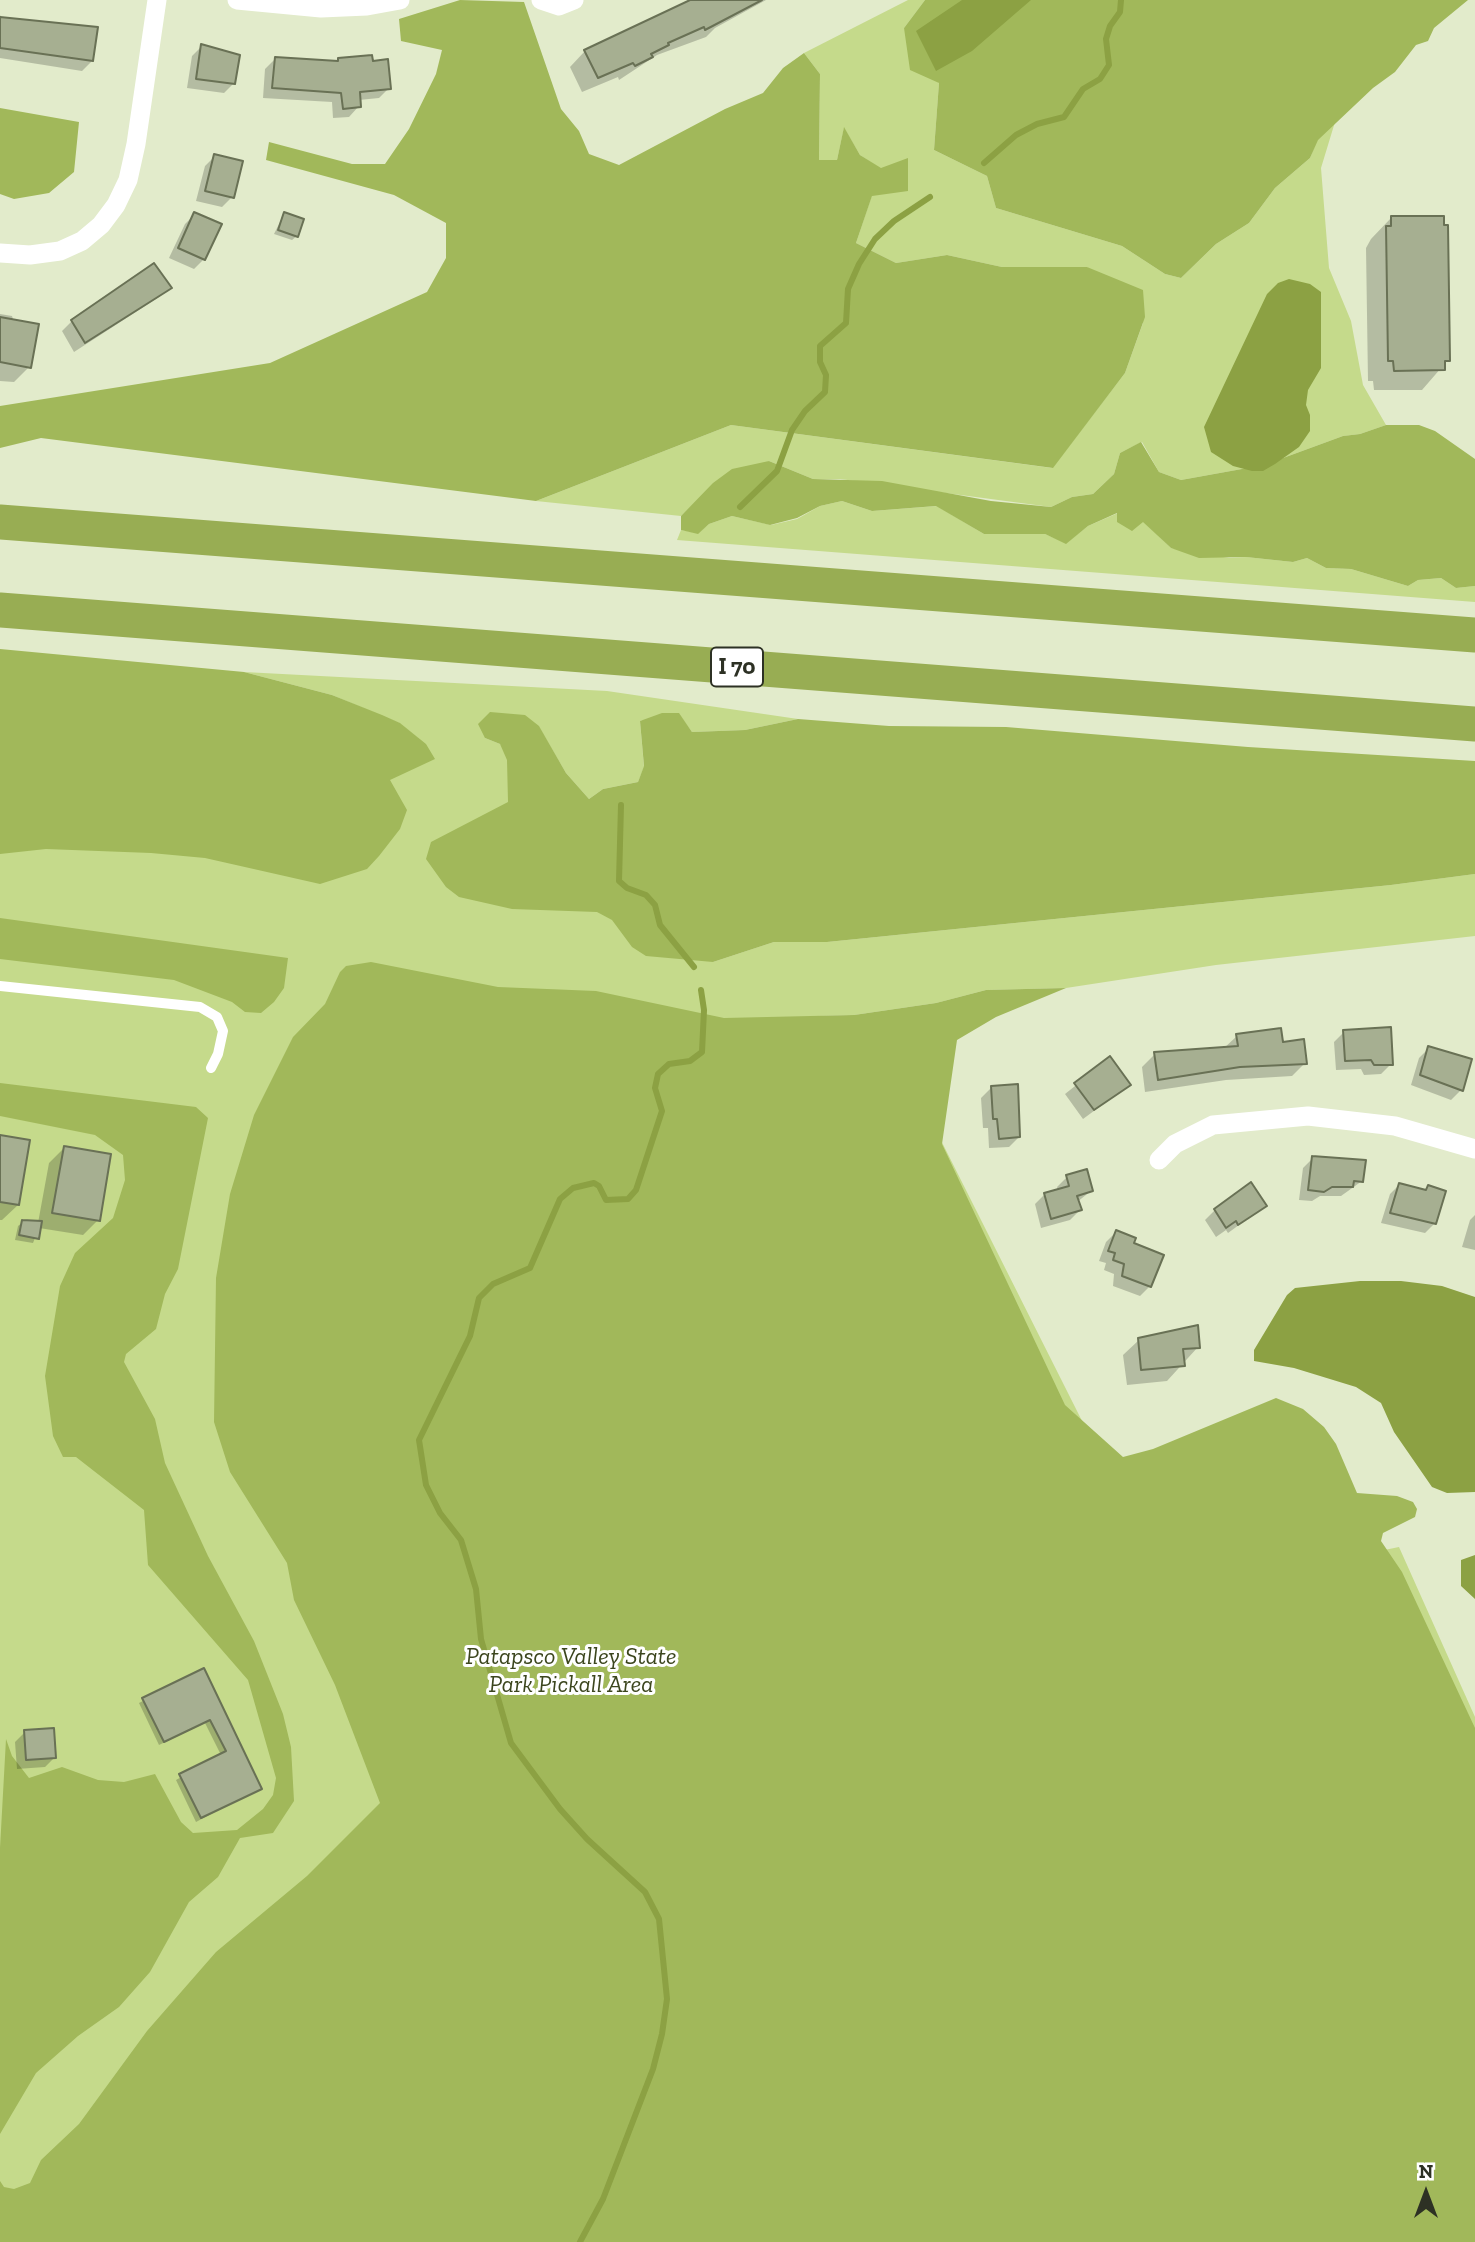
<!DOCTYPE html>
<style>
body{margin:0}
#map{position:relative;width:1475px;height:2242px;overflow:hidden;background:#e2ebcb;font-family:"Zilla Slab",serif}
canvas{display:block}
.north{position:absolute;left:1391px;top:2158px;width:70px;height:70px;-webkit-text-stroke:5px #fff;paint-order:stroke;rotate:0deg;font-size:19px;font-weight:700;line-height:28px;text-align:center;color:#2d3124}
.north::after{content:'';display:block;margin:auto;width:24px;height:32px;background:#2d3124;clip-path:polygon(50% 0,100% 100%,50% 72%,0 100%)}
</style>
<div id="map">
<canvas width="1475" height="2242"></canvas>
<div class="north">N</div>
</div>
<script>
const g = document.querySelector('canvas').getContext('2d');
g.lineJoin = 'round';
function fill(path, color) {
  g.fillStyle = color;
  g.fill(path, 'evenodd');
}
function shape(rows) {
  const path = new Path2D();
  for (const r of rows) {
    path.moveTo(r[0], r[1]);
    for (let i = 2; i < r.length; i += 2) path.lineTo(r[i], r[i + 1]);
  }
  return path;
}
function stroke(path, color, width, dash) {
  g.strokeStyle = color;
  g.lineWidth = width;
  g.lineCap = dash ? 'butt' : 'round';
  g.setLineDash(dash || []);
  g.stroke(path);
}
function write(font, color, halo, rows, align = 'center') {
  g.font = font + ' "Zilla Slab",serif';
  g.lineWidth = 6;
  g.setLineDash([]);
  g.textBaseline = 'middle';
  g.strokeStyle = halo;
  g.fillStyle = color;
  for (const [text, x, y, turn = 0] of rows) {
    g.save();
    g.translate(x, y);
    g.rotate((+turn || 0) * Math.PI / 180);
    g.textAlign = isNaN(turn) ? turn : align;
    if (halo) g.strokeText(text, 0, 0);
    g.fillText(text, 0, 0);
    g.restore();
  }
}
const green = shape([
 [908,0,925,0,904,28,939,83,934,150,987,176,996,208,1122,246,1165,274,1181,278,1216,244,1249,223,1275,188,1310,158,1317,140,1335,122,1321,168,1329,268,1351,321,1363,385,1386,425,1360,434,1343,436,1264,465,1181,480,1159,472,1142,442,1120,453,1114,474,1093,494,1072,497,1051,507,840,479,813,479,769,461,696,502,681,516,536,501,731,425,1052,468,1125,373,1143,323,1087,267,1002,267,947,255,896,263,856,243,872,195,908,159,881,169,860,155,844,128,837,160,819,160,820,74,804,53],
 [842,501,872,511,937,506,984,534,1045,534,1066,543,1088,526,1118,513,1143,521,1171,548,1229,558,1246,557,1293,562,1307,558,1326,568,1351,569,1408,586,1418,580,1441,578,1456,588,1475,586,1475,602,677,540,681,530,698,533,709,524,732,516,771,525,797,519,820,506],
 [244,672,607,691,798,719,745,730,692,732,678,713,640,721,644,767,638,782,603,789,589,799,566,773,539,727,485,738,500,744,713,962,774,942,827,942,1391,885,1475,874,1475,936,1216,965,1066,988,986,990,936,1003,854,1015,819,1016,879,1017,1169,1594,1399,1547,1475,1717,1475,2242,0,2242,0,709,418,738,399,723,332,695]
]);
const forest = shape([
 [460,0,524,2,561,109,579,131,589,154,619,165,725,109,763,93,783,68,804,53,820,74,819,160,837,160,844,127,860,155,881,168,908,158,908,191,872,196,856,243,896,263,947,255,1002,267,1087,267,1143,290,1145,317,1125,373,1053,468,731,425,536,501,41,438,0,448,0,406,270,363,427,292,446,258,446,223,394,195,266,160,269,142,352,164,385,164,409,129,436,74,442,50,401,41,399,19],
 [925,0,1468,0,1434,28,1428,41,1416,45,1395,72,1373,88,1318,140,1310,158,1275,188,1249,223,1216,244,1181,278,1165,274,1122,246,996,208,987,176,934,150,939,83,910,70,904,28],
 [0,108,79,122,74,172,49,193,14,199,0,194],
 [1386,425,1419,425,1435,431,1475,459,1475,586,1456,588,1441,578,1418,580,1408,586,1351,569,1326,568,1307,558,1293,562,1246,557,1199,558,1171,548,1143,522,1132,531,1117,522,1117,513,1088,526,1066,544,1045,534,984,534,936,506,872,511,842,501,820,506,797,518,770,525,732,516,709,524,698,534,681,530,681,516,713,483,732,469,769,461,813,479,882,481,991,501,1051,507,1072,497,1093,494,1114,474,1120,453,1141,442,1159,472,1181,480,1264,465,1343,436,1360,434],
 [0,649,244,672,332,695,382,715,400,723,426,744,435,759,390,780,407,810,400,829,379,856,367,869,320,884,205,858,151,853,46,849,0,854],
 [490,712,525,715,539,726,566,773,589,799,603,789,638,782,644,766,640,721,662,713,679,713,692,732,745,730,798,719,889,726,1006,727,1248,747,1475,761,1475,874,1391,885,827,942,774,942,713,962,646,956,632,947,612,920,597,912,512,909,459,897,446,887,426,859,431,842,508,802,507,760,500,744,485,738,478,724],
 [0,918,288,958,284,988,274,1002,261,1013,245,1012,232,1002,174,980,0,959],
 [371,962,498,987,596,991,724,1018,854,1015,936,1003,986,990,1066,988,996,1017,957,1040,942,1144,1065,1405,1123,1457,1153,1449,1276,1398,1303,1409,1324,1427,1336,1444,1357,1493,1397,1496,1413,1502,1417,1509,1415,1517,1383,1533,1381,1541,1402,1572,1475,1728,1475,2242,0,2242,0,2181,4,2187,14,2189,30,2183,41,2160,79,2124,147,2031,216,1952,307,1876,380,1803,335,1685,294,1600,287,1563,230,1472,214,1422,216,1278,230,1194,254,1115,293,1037,325,1004,340,972,346,966],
 [0,1083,196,1107,208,1118,178,1269,165,1294,156,1329,126,1354,124,1362,155,1419,165,1463,208,1556,254,1641,283,1714,291,1747,294,1801,273,1833,240,1838,218,1877,189,1902,150,1972,119,2007,78,2036,36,2073,0,2134,0,1848,6,1739,12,1756,29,1778,62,1767,98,1780,124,1782,155,1774,181,1822,193,1833,237,1830,263,1809,273,1795,276,1778,248,1680,148,1565,144,1510,76,1457,63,1457,53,1436,45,1376,60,1286,75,1253,113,1218,125,1180,123,1155,95,1135,0,1116]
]);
const water = shape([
 [962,0,1031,0,972,51,936,71,916,31],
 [1289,279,1310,284,1321,292,1321,368,1308,390,1306,405,1310,415,1310,431,1299,447,1275,464,1263,471,1252,471,1233,466,1211,452,1204,427,1267,294,1278,283],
 [1360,1281,1401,1281,1442,1286,1475,1297,1475,1492,1447,1493,1432,1487,1394,1432,1381,1403,1356,1387,1294,1368,1254,1361,1254,1350,1287,1295,1295,1288],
 [1475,1555,1475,1599,1461,1586,1461,1560]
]);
const shadow = shape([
 [692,0,766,0,715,28,706,37,657,55,619,80,618,77,582,92,570,67,585,51],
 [0,15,2,19,92,61,82,71,0,58],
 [202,46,234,83,224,93,187,88,192,56],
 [275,59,371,63,389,88,379,98,359,100,359,106,349,117,333,118,332,102,263,98,265,69],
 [215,156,232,197,222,207,196,201,205,166],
 [195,214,204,259,194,269,169,258,185,224],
 [284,214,297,236,292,240,274,234],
 [1391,218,1448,360,1422,390,1374,390,1373,381,1368,381,1366,248,1371,239],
 [169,287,159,297,74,352,62,331,72,321],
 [0,314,12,316,29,367,14,382,0,381],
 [1344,1032,1391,1064,1381,1074,1364,1075,1361,1069,1336,1070,1334,1042],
 [1237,1036,1281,1044,1305,1063,1292,1076,1226,1080,1145,1092,1142,1067,1155,1054,1223,1049],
 [1429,1048,1461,1090,1451,1100,1411,1085,1419,1058],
 [1109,1059,1129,1085,1083,1119,1065,1094],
 [991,1088,1019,1137,1009,1147,989,1148,988,1128,983,1128,981,1098],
 [0,1137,18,1205,2,1220,0,1220],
 [64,1148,98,1220,83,1235,39,1228,33,1243,15,1240,18,1226,23,1222,38,1223,49,1163],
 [1313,1158,1362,1181,1341,1196,1320,1196,1312,1201,1299,1200,1303,1168],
 [1067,1177,1091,1191,1077,1202,1080,1210,1070,1220,1041,1228,1035,1204,1045,1194,1058,1191,1057,1187],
 [1400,1184,1424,1192,1428,1187,1435,1223,1425,1233,1381,1223,1390,1194],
 [1265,1206,1228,1233,1226,1230,1216,1237,1205,1220,1215,1210],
 [1475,1215,1475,1250,1462,1247,1470,1220],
 [1116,1232,1131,1244,1150,1286,1140,1296,1113,1286,1114,1274,1104,1270,1106,1263,1099,1261,1106,1242],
 [1139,1340,1198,1347,1167,1381,1127,1385,1123,1355],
 [203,1671,260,1788,196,1822,176,1780,221,1755,205,1723,159,1745,139,1703],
 [25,1732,55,1757,45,1767,17,1769,15,1742]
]);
const stream = shape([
 [984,163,1016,135,1037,124,1064,117,1083,89,1100,79,1109,65,1106,39,1110,26,1120,12,1121,0],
 [740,507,777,471,792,430,805,411,825,392,826,375,820,362,820,346,846,323,848,289,859,264,875,239,894,221,930,197],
 [621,805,619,881,627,888,646,895,655,905,660,925,694,967],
 [580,2242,603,2199,653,2069,662,2034,667,1999,659,1919,645,1892,587,1839,560,1809,511,1743,481,1639,476,1589,461,1540,440,1513,426,1485,419,1440,470,1336,479,1298,493,1284,530,1268,560,1199,573,1188,594,1183,599,1186,606,1200,628,1199,636,1190,662,1111,655,1088,658,1074,669,1064,690,1061,702,1052,704,1010,701,990]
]);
const building = shape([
 [690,0,762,0,705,30,704,27,668,43,669,45,651,54,653,57,635,66,633,63,598,78,584,50,690,0],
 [0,17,98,27,93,61,0,48,0,17],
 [201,44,240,55,235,84,196,79,201,44],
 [372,55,373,61,388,59,391,89,360,92,361,107,343,109,341,93,272,88,275,57,338,61,338,58,372,55],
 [214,154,243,161,234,198,205,191,214,154],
 [194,212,222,224,205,260,178,248,194,212],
 [284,212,304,219,298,237,278,230,284,212],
 [1391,216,1444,216,1444,225,1448,225,1450,361,1445,361,1445,370,1394,371,1393,361,1388,361,1386,226,1391,226,1391,216],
 [154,263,172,288,85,343,71,320,154,263],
 [0,317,39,324,31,368,0,362,0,317],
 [1391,1027,1393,1065,1374,1065,1371,1060,1345,1061,1343,1030,1391,1027],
 [1281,1028,1283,1042,1304,1039,1307,1064,1240,1067,1158,1080,1154,1052,1238,1046,1236,1034,1281,1028],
 [1428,1046,1472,1059,1463,1091,1420,1075,1428,1046],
 [1110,1056,1131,1085,1094,1110,1074,1083,1110,1056],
 [1018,1084,1020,1137,999,1139,997,1119,993,1119,991,1086,1018,1084],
 [0,1135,30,1140,19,1205,0,1202,0,1135],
 [64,1146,111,1154,100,1221,52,1213,64,1146],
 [1312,1156,1366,1160,1363,1182,1354,1181,1353,1187,1332,1187,1324,1192,1308,1190,1312,1156],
 [1087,1169,1093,1191,1077,1196,1082,1210,1051,1219,1044,1193,1069,1186,1066,1175,1087,1169],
 [1251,1182,1267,1206,1238,1225,1236,1221,1226,1228,1214,1209,1251,1182],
 [1399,1183,1426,1190,1428,1185,1446,1191,1436,1224,1390,1213,1399,1183],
 [22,1220,42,1221,39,1239,19,1235,22,1220],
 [1116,1230,1136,1238,1134,1243,1164,1255,1151,1287,1122,1276,1124,1264,1113,1260,1115,1253,1108,1251,1116,1230],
 [1198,1325,1200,1348,1183,1349,1185,1366,1141,1370,1138,1338,1198,1325],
 [204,1668,262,1789,201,1818,179,1774,226,1751,210,1720,164,1742,142,1698,204,1668],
 [54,1728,56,1758,26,1760,24,1730,54,1728]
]);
const lane = shape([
 [0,986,200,1007,217,1017,223,1031,218,1054,211,1068]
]);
const street = shape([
 [237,0,321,8,367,6,400,0],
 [541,0,559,6,574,0],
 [0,253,30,255,60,251,82,241,101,225,116,205,128,180,136,144,157,0],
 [1159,1160,1175,1144,1213,1125,1308,1116,1395,1126,1475,1149]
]);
const highway = shape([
 [0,522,1475,635],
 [0,610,1475,724]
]);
const shields = [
 [737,667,52]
];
const shieldNames = [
 ["I 70",737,667]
];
const parkNames = [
 ["Patapsco Valley State",571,1657],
 ["Park Pickall Area",571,1685]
];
fill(green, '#c5da8b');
fill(forest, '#a1b85a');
fill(water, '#8ca143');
fill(shadow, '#0003');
stroke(stream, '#8ca143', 6);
fill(building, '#a6af91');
stroke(building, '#697155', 2);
stroke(lane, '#fff', 10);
stroke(street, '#fff', 19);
stroke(highway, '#98ad53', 35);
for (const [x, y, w] of shields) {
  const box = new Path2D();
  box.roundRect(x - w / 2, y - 19.5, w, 39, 5);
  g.fillStyle = '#fff';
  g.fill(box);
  stroke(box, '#2d3124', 2);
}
write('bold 23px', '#2d3124', null, shieldNames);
write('italic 24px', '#3c461e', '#fff', parkNames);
</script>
